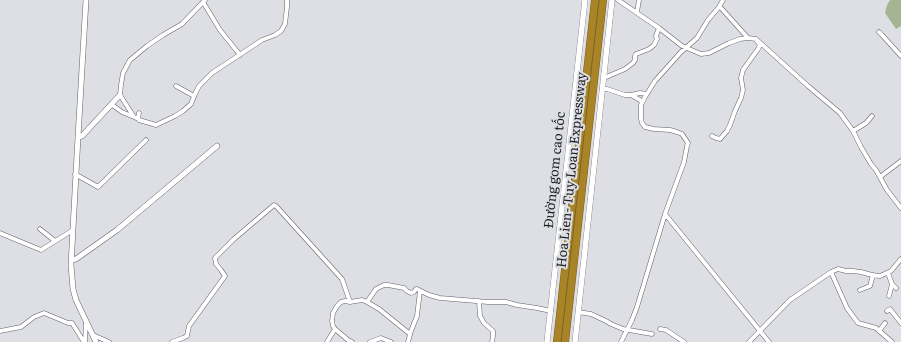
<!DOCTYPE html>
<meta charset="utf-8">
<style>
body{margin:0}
canvas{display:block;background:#dedfe5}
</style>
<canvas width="901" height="342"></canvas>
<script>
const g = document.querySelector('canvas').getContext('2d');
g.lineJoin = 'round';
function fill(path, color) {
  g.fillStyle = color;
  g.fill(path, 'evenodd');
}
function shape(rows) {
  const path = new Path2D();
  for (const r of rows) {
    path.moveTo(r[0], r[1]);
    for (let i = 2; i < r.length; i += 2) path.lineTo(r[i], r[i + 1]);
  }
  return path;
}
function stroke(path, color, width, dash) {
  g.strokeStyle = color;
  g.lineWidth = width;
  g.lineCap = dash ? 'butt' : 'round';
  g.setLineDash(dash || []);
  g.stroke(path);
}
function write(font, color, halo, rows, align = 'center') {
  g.font = font + ' Literata,serif';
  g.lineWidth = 4;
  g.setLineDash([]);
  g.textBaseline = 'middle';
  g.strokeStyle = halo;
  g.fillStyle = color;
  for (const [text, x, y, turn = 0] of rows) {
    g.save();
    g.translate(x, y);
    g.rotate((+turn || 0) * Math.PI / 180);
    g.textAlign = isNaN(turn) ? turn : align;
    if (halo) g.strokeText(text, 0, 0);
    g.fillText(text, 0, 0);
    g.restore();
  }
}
const forest = shape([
 [890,0,901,0,901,26,896,29,885,13,887,5]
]);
const minor = shape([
 [618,0,659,28,682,46,701,54,709,53,729,43,740,39,748,38,756,39,808,86,840,113,853,131,861,147,871,164,876,170,887,190,901,208],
 [203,2,220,30,240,55],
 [719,7,721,8,748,38],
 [637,12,639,0],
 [879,32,882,35,901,56],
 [604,78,625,69,633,63,635,60,635,56,636,54,649,49,654,45,657,39,656,36,659,28],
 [176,86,194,96],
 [602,90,604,89,607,89,625,95,631,95,640,93,647,94],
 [631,95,640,100,642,103],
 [111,104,122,112,134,117,120,95,121,85,123,73,130,60,147,46,163,35,182,24,205,0],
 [136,118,138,118,139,113],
 [138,118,139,120,156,125,175,116,183,111,191,104,195,94,199,86,212,73,262,40,275,35,281,31,285,24,287,7,287,0],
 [853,131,866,123,872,116],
 [712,136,716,138,720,139,727,131,730,125,735,111,741,98,743,90,741,78,743,70,758,49,760,45,757,41],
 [75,174,98,187,146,140],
 [880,177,901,161],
 [665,214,769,342],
 [40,229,55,241],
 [0,233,41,250,73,230],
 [831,272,847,308,858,323,876,328,892,342],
 [888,273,892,284,896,288],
 [860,290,870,286,873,275],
 [889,296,892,284],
 [479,301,480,316,484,323,493,331,493,336,492,342],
 [350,302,345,301,341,302,337,306,333,313,332,321,333,326,335,329,348,340,352,342],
 [367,302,376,289,384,285,388,285,404,288,407,291,411,293,414,292,416,289,417,289,429,295,440,298,488,302,506,302,517,305,537,308,551,311],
 [887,311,890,309,901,323],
 [578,312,591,314,606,321,611,324,623,329,652,334],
 [660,329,666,330,684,342],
 [0,331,21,327,34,317,44,313,68,323,72,323,84,342],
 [879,331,885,323],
 [93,335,109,342],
 [85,342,86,322],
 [172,342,183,338,187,336,189,326,225,276,221,270,216,264,215,258,234,239,274,205,276,206,342,279,350,302,362,300,367,302,379,309,410,334],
 [327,342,335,329],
 [370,342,381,338,391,342],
 [408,342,411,331,417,316,420,291],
 [621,342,632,320,637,307,665,214,684,162,687,146,688,143,682,134,677,132,670,130,654,129,645,127,642,123,641,119,641,105,645,97,655,81,681,52,697,38,708,20,719,7,723,0],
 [749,342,790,300,831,272,838,269,846,271,853,271,861,272,872,275,880,276,891,271,901,259]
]);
const tertiary = shape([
 [86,0,78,137,71,265,73,289,76,300,96,342],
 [78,137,82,136,120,95],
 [71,260,76,259,117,230,217,146]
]);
const secondary = shape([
 [547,342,585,0],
 [575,342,612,0]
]);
const motorway = shape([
 [557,342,595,0],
 [565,342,603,0]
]);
const streetNames = [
 ["Đường gom cao tốc",555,170,-84],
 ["Hoa Lien- Tuy Loan Expressway",572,170,-84]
];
fill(forest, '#a5b591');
stroke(minor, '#616166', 5);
stroke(tertiary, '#616166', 6);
stroke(secondary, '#616166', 6);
stroke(motorway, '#796125', 8);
stroke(minor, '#fff', 4);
stroke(tertiary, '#fff', 5);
stroke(secondary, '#fff', 5.5);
stroke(motorway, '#a98426', 7);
write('13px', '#1f2022', '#dedfe5', streetNames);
</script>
